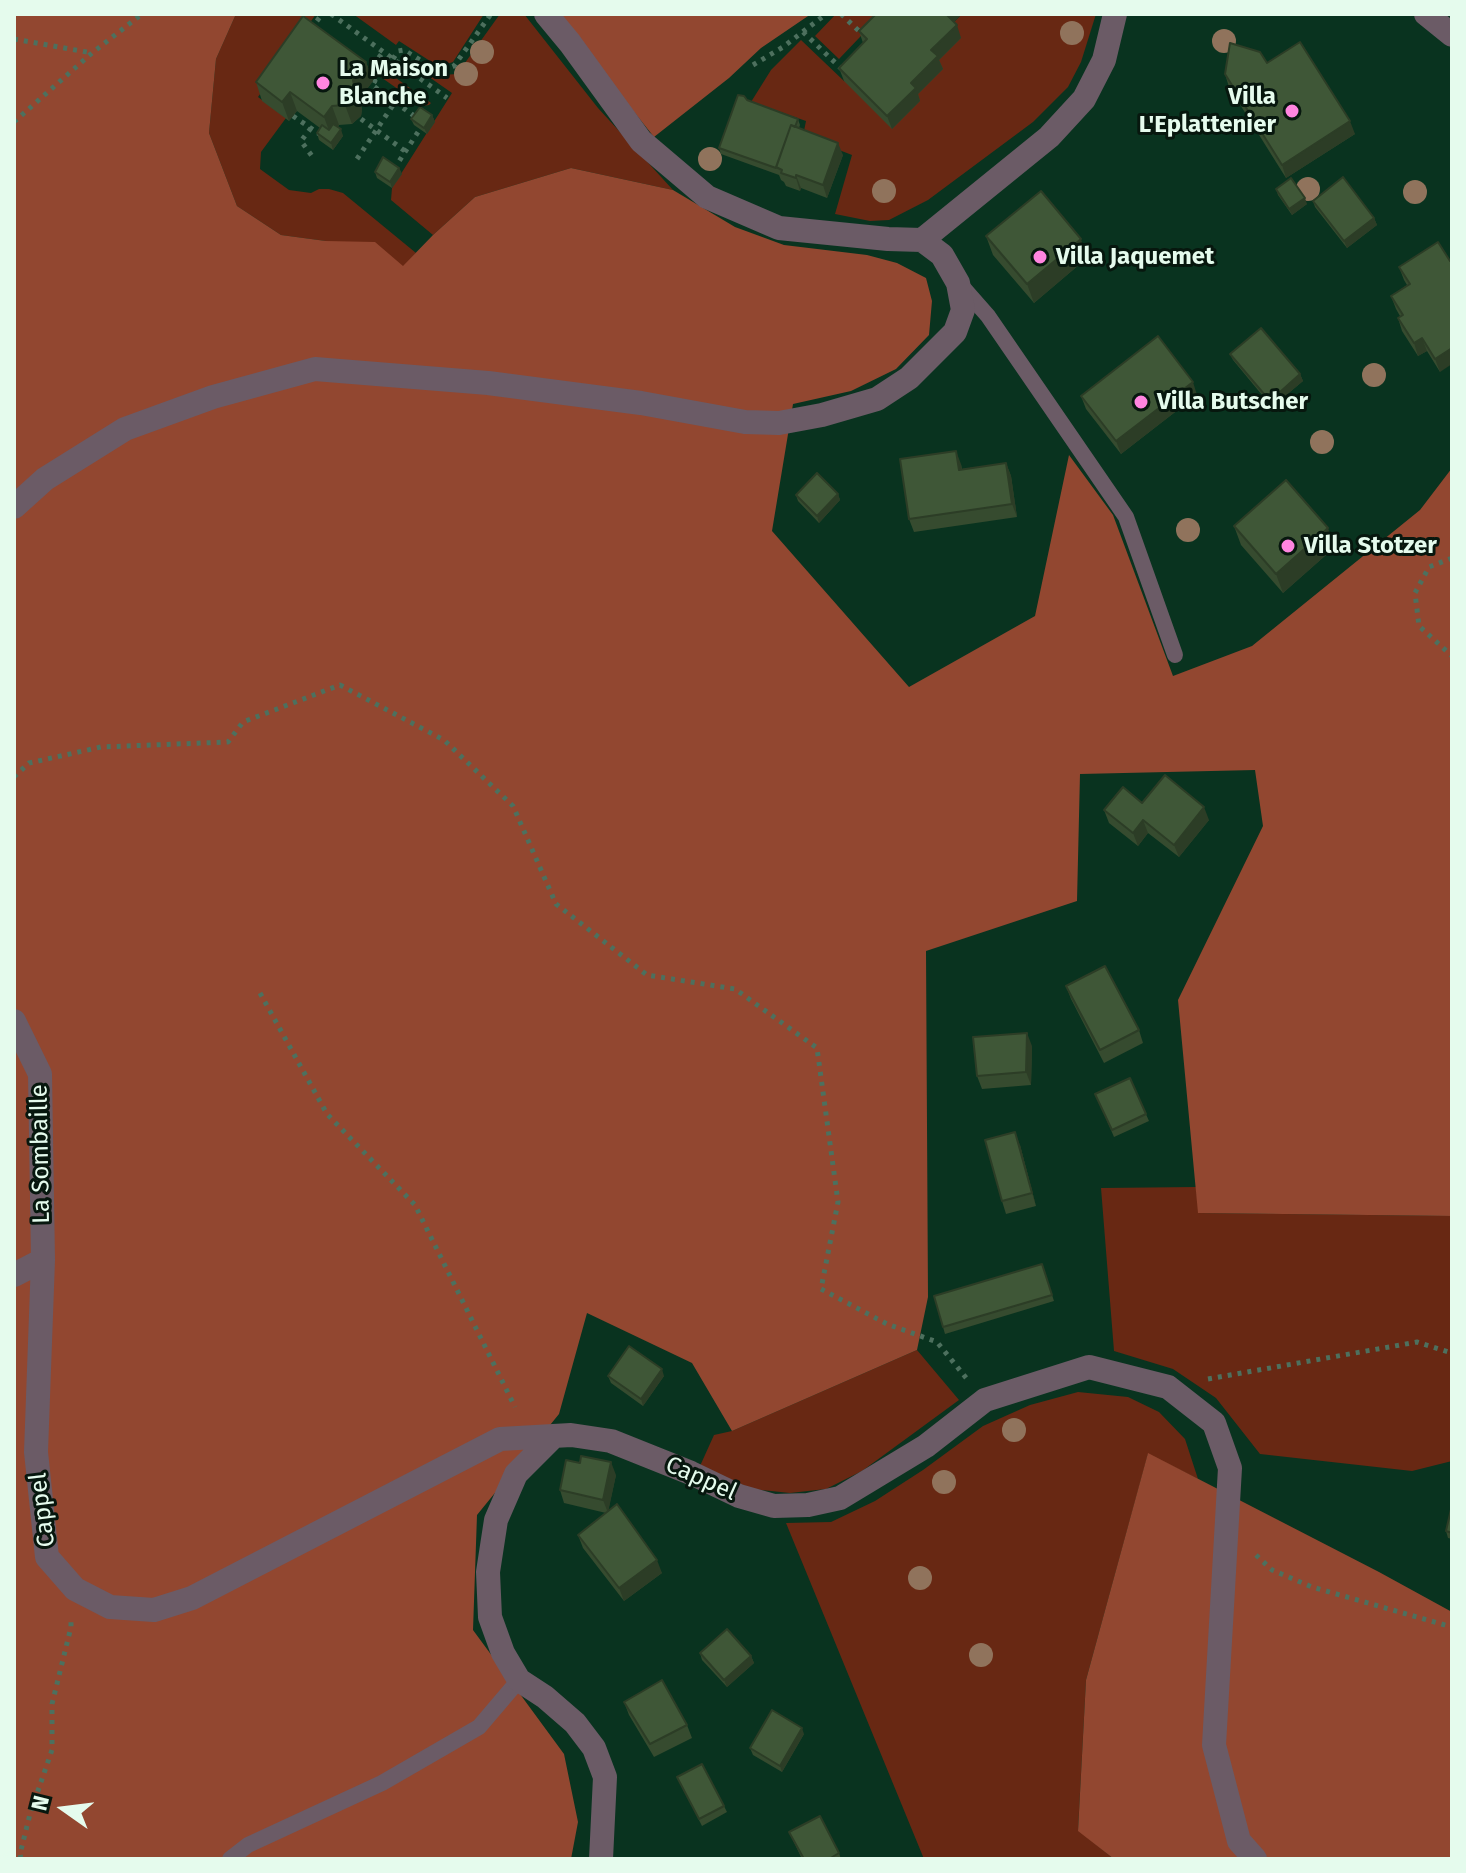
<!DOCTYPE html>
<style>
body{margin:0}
#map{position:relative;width:1466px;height:1873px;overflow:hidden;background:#09331f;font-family:"Fira Sans",sans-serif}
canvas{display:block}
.frame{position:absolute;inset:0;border:16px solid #e5fbed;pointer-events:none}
.north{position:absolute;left:24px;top:1769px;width:80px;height:80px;-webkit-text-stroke:6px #07170e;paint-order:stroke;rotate:284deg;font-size:22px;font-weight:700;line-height:32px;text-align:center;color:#e5fbed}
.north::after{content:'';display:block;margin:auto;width:28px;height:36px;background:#e5fbed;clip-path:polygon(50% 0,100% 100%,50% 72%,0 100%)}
</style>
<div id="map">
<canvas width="1466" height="1873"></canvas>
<div class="frame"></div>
<div class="north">N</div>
</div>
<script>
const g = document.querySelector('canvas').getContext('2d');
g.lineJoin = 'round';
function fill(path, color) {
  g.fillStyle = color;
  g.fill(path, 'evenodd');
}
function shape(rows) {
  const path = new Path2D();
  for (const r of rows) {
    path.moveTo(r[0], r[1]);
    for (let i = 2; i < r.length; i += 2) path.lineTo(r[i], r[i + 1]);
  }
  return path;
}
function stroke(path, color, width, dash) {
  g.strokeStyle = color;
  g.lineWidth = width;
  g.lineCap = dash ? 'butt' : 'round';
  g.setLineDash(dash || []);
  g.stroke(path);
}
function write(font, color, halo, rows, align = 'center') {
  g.font = font + ' "Fira Sans",sans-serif';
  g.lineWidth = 6;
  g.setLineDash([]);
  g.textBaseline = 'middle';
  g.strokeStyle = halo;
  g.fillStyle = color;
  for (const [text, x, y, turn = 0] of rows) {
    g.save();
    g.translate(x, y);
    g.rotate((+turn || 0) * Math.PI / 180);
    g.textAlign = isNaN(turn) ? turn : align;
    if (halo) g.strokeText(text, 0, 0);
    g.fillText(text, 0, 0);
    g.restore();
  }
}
const green = shape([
 [236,14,316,14,258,97,286,118,261,152,260,169,289,190,311,193,319,189,329,189,343,193,416,253,403,267,326,241,281,235,237,206,209,133,216,59],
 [353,14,484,14,453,62,441,66,430,61,399,41,396,45],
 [500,14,524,14,598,108,673,190,571,168,475,197,433,235,391,200,392,188,452,93,409,63,431,73,442,75,457,74],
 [836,14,878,14,880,16,839,59,815,36],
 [962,14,1096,14,1081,62,1068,87,1033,122,928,200,889,220,870,221,835,214,852,155,803,136,806,121,751,102,771,70,801,40,844,81,916,96,936,63,950,26],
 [379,66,431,103,429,105,422,106,375,73],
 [1196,1187,1199,1213,1452,1216,1452,1461,1412,1471,1260,1454,1216,1398,1173,1369,1114,1351,1101,1188],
 [917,1350,959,1400,862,1471,826,1489,790,1493,752,1489,700,1466,714,1435,732,1431],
 [1078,1392,1128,1397,1159,1412,1185,1439,1198,1479,1148,1454,1086,1680,1078,1830,1114,1859,924,1859,786,1523,831,1522,875,1501,923,1470,983,1426,1030,1405]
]);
const forest = shape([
 [14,14,236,14,216,59,209,133,237,206,281,235,326,241,375,242,403,266,433,235,475,197,571,168,673,190,735,227,784,245,867,255,897,263,926,278,932,301,929,335,896,369,851,391,793,404,772,531,909,687,1035,616,1069,455,1113,515,1173,676,1252,646,1420,510,1452,468,1452,1216,1198,1213,1178,1000,1263,826,1255,770,1080,774,1077,901,926,951,928,1297,917,1350,732,1431,692,1363,587,1313,559,1414,477,1515,473,1630,564,1754,578,1822,571,1859,14,1859],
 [556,14,811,14,761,48,729,78,654,137],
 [1148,1453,1379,1572,1452,1612,1452,1859,1114,1859,1078,1831,1086,1680]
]);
const path = shape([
 [331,14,447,98],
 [841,14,862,34],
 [311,29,322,14],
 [803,32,845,72],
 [14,39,92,53],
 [393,59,398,51,404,50,431,67,445,70,454,66,491,14],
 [753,65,783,47,826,14],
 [367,74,383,52],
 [395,102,417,118],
 [293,116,321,135],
 [361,119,405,151],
 [14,122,92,53,142,14],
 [311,128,301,141,312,156],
 [357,159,395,102,372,85,375,81,369,76],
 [394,169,420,129],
 [1452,558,1429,567,1415,593,1419,626,1452,656],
 [14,777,29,763,101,747,228,742,243,722,340,685,444,740,513,806,556,904,647,975,735,989,817,1048,838,1202,821,1289,887,1324,937,1342,967,1379],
 [260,993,327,1114,415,1205,515,1407],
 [1208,1379,1417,1342,1452,1353],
 [1256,1555,1272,1570,1312,1587,1452,1627],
 [21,1859,20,1854,30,1814,52,1750,52,1704,71,1627,71,1619]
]);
const lane = shape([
 [959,283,988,316,1126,517,1175,655],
 [230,1859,248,1845,382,1783,479,1727,519,1680]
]);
const street = shape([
 [546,14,570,43,641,141,707,197,779,228,888,239,922,240,1049,137,1084,99,1104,60,1115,14],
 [1426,14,1452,35],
 [14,507,45,479,125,429,213,397,315,369,488,383,641,403,745,422,779,423,822,415,877,399,909,378,955,332,963,310,958,283,942,255,922,240],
 [14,1021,40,1074,43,1260,14,1275],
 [43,1260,36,1452,47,1557,75,1589,110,1607,154,1610,192,1598,500,1439,571,1435,611,1441,691,1473,739,1496,774,1506,808,1505,840,1498,926,1446,985,1400,1089,1367,1168,1387,1214,1423,1230,1468,1214,1745,1239,1841,1255,1859],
 [554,1436,516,1474,496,1520,488,1572,490,1617,503,1653,519,1680,545,1697,575,1723,594,1748,605,1777,601,1859]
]);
const trees = [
 [1072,33],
 [1224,41],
 [482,52],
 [466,74],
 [710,159],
 [1308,189],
 [884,191],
 [1415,192],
 [1374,375],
 [1322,442],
 [1188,530],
 [1014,1430],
 [944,1482],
 [920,1578],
 [981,1655]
];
const wall = shape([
 [954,22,961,38,939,60,943,69,918,94,920,101,892,129,844,81,839,68,863,43,859,31],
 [366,62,373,81,360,98,362,110,361,116,352,124,339,125,338,127,343,136,333,150,319,140,317,133,320,128,297,111,289,121,262,101,256,82],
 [1267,63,1355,134,1286,178,1229,87,1225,74],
 [432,115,435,122,427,134,414,125,411,119],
 [798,119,800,125,799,128,843,155,827,198,801,188,800,191,786,186,784,182,781,180,779,175,721,154,719,148],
 [399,168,402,174,392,188,377,178,375,172],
 [1276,189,1307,204,1292,215,1278,195],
 [1313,201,1374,218,1377,225,1347,248,1315,207],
 [986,236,1087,258,1034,303,993,255],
 [1450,261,1440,372,1427,351,1418,356,1402,331,1398,318,1400,316,1396,309,1391,296,1407,285,1404,280,1399,267],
 [1230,354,1300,374,1303,381,1272,407,1233,360],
 [1197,395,1121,454,1086,409,1081,396],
 [1006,463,1011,476,1017,517,914,532,909,519,961,464,962,469],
 [838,494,840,500,819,523,798,501,796,495],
 [1234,526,1335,547,1283,593,1241,545],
 [1142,803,1209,820,1179,857,1148,833,1138,846,1109,823,1104,810],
 [1066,986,1139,1030,1143,1043,1104,1063,1071,999],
 [1032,1046,1031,1085,982,1089,977,1076],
 [1130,1078,1149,1121,1114,1137,1098,1100],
 [1020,1145,1036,1206,1006,1214,1002,1201],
 [1042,1264,1054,1301,945,1334,934,1296],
 [608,1376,664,1376,643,1406,611,1383],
 [616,1475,608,1511,662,1573,624,1601,583,1548,578,1535,606,1513,564,1503,560,1490],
 [1452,1505,1452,1539,1448,1538,1446,1531],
 [700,1653,751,1656,754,1663,727,1687,702,1660],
 [624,1702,687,1725,692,1738,654,1757,629,1715],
 [804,1734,782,1772,753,1755,750,1748],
 [677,1777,724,1806,727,1812,702,1826],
 [789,1832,839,1853,841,1859,802,1859]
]);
const shadedWall = shape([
 [945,14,962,14,950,26],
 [957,25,961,38,939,60,943,69,918,94,920,101,892,129,887,116,911,83,931,50],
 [366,62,373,81,360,98,362,110,361,116,352,124,345,105,353,80],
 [290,92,297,111,289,121,282,102],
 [332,106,339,125,331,136,324,117],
 [432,115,435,122,427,134,424,128],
 [1350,121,1355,134,1286,178,1282,165],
 [341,129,343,136,333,150,331,143],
 [838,143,843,155,827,198,823,185],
 [399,168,402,174,392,188,390,182],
 [796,175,801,188,800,191,796,178],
 [1305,198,1307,204,1292,215,1289,209],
 [1374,218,1377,225,1347,248,1344,241],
 [1081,239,1087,258,1034,303,1027,284],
 [1422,338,1427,351,1418,356,1414,343],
 [1452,348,1452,364,1440,372,1435,359],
 [1300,374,1303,381,1272,407,1270,401],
 [1193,382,1197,395,1121,454,1116,441],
 [956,451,961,464,963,483,959,470],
 [1006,463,1011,476,1017,517,1012,504],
 [838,494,840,500,819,523,817,516],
 [1328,528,1335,547,1283,593,1276,574],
 [1204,807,1209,820,1179,857,1174,845],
 [1143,820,1148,833,1138,846,1133,833],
 [1027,1033,1032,1046,1031,1085,1026,1072],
 [1015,1132,1020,1145,1036,1206,1032,1193],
 [662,1369,664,1376,643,1406,641,1399],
 [611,1462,616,1475,608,1513,603,1500],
 [657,1560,662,1573,624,1601,619,1588],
 [751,1656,754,1663,727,1687,724,1680],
 [802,1728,804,1734,782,1772,780,1766]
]);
const building = shape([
 [876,14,946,14,957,25,931,50,938,56,911,83,916,88,887,116,839,68,867,39,859,31,876,14],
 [303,16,366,62,353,80,355,91,354,97,345,105,332,106,324,117,290,92,282,102,256,82,303,16],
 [1300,42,1350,121,1282,165,1225,74,1230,43,1260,52,1267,63,1300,42],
 [738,95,744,96,747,100,798,119,795,127,791,125,776,168,719,148,738,95],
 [420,107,432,115,424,128,411,119,420,107],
 [333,124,341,129,331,143,317,133,322,125,329,130,333,124],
 [791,125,838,143,823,185,796,175,796,178,781,173,782,170,776,167,791,125],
 [383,157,399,168,390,182,375,172,383,157],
 [1343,177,1374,218,1344,241,1313,201,1343,177],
 [1291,178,1305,198,1289,209,1276,189,1291,178],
 [1041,191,1081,239,1027,284,986,236,1041,191],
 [1438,242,1450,261,1452,259,1452,348,1435,359,1422,338,1414,343,1398,318,1403,315,1391,296,1410,284,1399,267,1438,242],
 [1261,328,1300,374,1270,401,1230,354,1261,328],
 [1158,336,1193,382,1116,441,1081,396,1158,336],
 [956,451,959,470,1006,463,1012,504,909,519,900,459,956,451],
 [817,473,838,494,817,516,796,495,817,473],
 [1286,480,1328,528,1276,574,1234,526,1286,480],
 [1165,775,1204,807,1174,845,1143,820,1133,833,1104,810,1123,787,1142,803,1165,775],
 [1105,966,1139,1030,1100,1050,1066,986,1105,966],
 [1027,1033,1026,1072,977,1076,973,1037,1027,1033],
 [1130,1078,1146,1114,1112,1130,1095,1094,1130,1078],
 [1015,1132,1032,1193,1002,1201,985,1140,1015,1132],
 [1042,1264,1052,1295,943,1327,934,1296,1042,1264],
 [629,1346,662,1369,641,1399,608,1376,629,1346],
 [581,1456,611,1462,603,1500,560,1490,566,1460,580,1463,581,1456],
 [617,1504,657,1560,619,1588,578,1535,617,1504],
 [1452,1505,1452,1533,1446,1531,1452,1505],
 [727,1629,751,1656,724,1680,700,1653,727,1629],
 [662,1680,687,1725,650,1744,624,1702,662,1680],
 [772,1710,802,1728,780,1766,750,1748,772,1710],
 [702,1764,724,1806,699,1819,677,1777,702,1764],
 [820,1816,839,1853,829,1859,804,1859,789,1832,820,1816]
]);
const markers = [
 [323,83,8,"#ff85df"],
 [1292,111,8,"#ff85df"],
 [1040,257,8,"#ff85df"],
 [1141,402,8,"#ff85df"],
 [1288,546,8,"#ff85df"]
];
const poiNames = [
 ["La Maison",339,69],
 ["Blanche",339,97],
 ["Villa",1276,97,"right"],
 ["L'Eplattenier",1276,125,"right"],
 ["Villa Jaquemet",1056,257],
 ["Villa Butscher",1157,402],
 ["Villa Stotzer",1304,546]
];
const streetNames = [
 ["La Sombaille",41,1154,-91],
 ["Cappel",701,1479,24],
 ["Cappel",43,1510,-97]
];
fill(green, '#682813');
fill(forest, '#924730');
stroke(path, '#4d705e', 5, [4, 6]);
stroke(lane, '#6b5b66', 16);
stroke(street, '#6b5b66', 24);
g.fillStyle = '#90735c';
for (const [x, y] of trees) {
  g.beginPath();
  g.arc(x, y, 12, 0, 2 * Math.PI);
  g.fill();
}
fill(wall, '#364b2f');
fill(shadedWall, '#2c3d26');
fill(building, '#3f5737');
stroke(building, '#2c3d26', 2);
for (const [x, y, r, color] of markers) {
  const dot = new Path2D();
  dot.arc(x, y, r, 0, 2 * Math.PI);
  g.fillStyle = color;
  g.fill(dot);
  stroke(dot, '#07170e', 3);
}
write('bold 24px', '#e5fbed', '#07170e', poiNames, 'left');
write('24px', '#e5fbed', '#07170e', streetNames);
</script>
